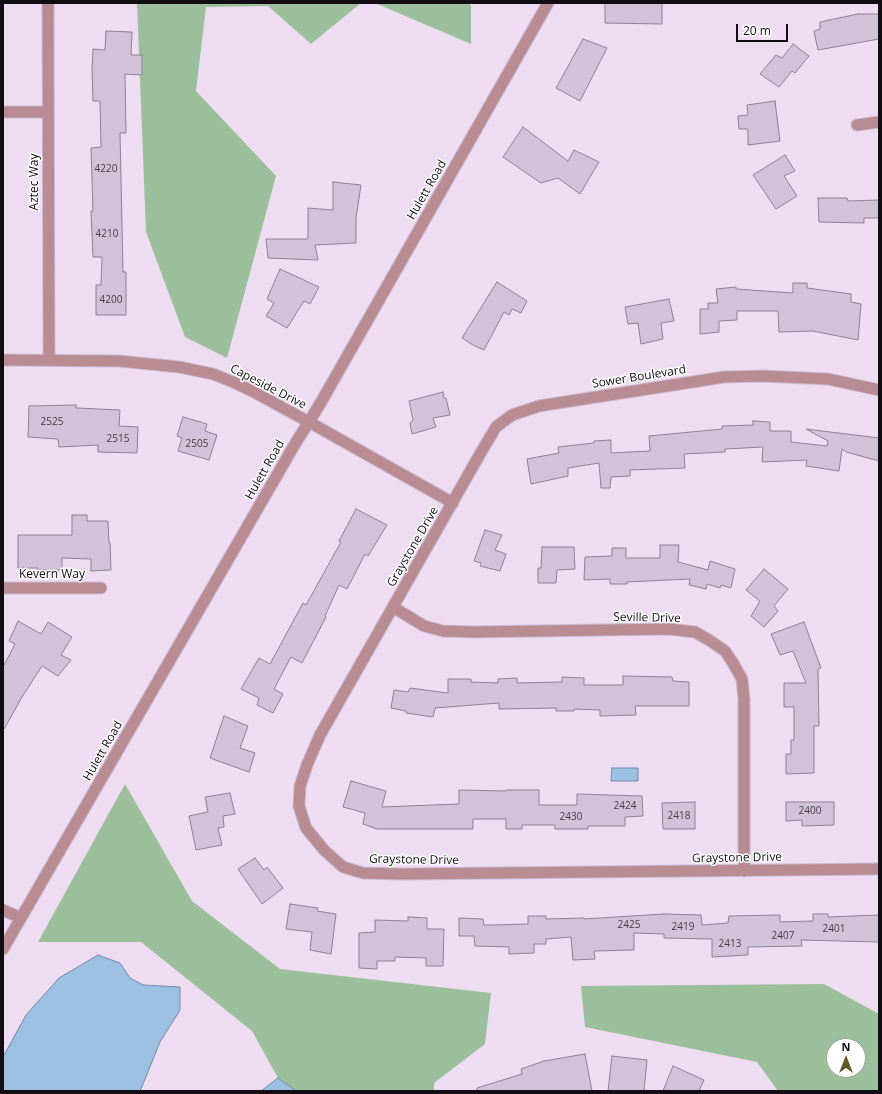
<!DOCTYPE html>
<style>
body{margin:0}
#map{position:relative;width:882px;height:1094px;overflow:hidden;background:#eedcf2;font-family:"Open Sans",sans-serif}
canvas{display:block}
.frame{position:absolute;inset:0;border:4px solid #120c13;pointer-events:none}
.north{position:absolute;left:826px;top:1038px;width:40px;height:40px;box-sizing:border-box;background:#fff;border:1px solid #a09ea1;border-radius:50%;rotate:0deg;font-size:11px;font-weight:700;line-height:16px;text-align:center;color:#120c13}
.north::after{content:'';display:block;margin:auto;width:14px;height:18px;background:#655925;clip-path:polygon(50% 0,100% 100%,50% 72%,0 100%)}
.scale{position:absolute;left:736px;top:24px;width:52px;height:18px;box-sizing:border-box;border:2px solid #120c13;border-top:0;padding-left:5px;font-size:12px;line-height:14px;white-space:nowrap;color:#120c13;-webkit-text-stroke:3px #fff;paint-order:stroke}
</style>
<div id="map">
<canvas width="882" height="1094"></canvas>
<div class="frame"></div>
<div class="north">N</div>
<div class="scale">20 m</div>
</div>
<script>
const g = document.querySelector('canvas').getContext('2d');
g.lineJoin = 'round';
function fill(path, color) {
  g.fillStyle = color;
  g.fill(path, 'evenodd');
}
function shape(rows) {
  const path = new Path2D();
  for (const r of rows) {
    path.moveTo(r[0], r[1]);
    for (let i = 2; i < r.length; i += 2) path.lineTo(r[i], r[i + 1]);
  }
  return path;
}
function stroke(path, color, width, dash) {
  g.strokeStyle = color;
  g.lineWidth = width;
  g.lineCap = dash ? 'butt' : 'round';
  g.setLineDash(dash || []);
  g.stroke(path);
}
function write(font, color, halo, rows, align = 'center') {
  g.font = font + ' "Open Sans",sans-serif';
  g.lineWidth = 3;
  g.setLineDash([]);
  g.textBaseline = 'middle';
  g.strokeStyle = halo;
  g.fillStyle = color;
  for (const [text, x, y, turn = 0] of rows) {
    g.save();
    g.translate(x, y);
    g.rotate((+turn || 0) * Math.PI / 180);
    g.textAlign = isNaN(turn) ? turn : align;
    if (halo) g.strokeText(text, 0, 0);
    g.fillText(text, 0, 0);
    g.restore();
  }
}
const forest = shape([
 [137,3,361,3,311,44,268,6,206,7,196,91,276,176,227,358,185,337,146,232],
 [375,3,469,3,471,6,471,44],
 [125,784,192,901,280,969,491,993,485,1044,434,1083,434,1091,296,1091,278,1078,252,1031,141,942,38,942],
 [824,984,879,1014,879,1091,778,1091,757,1062,585,1027,581,986],
 [834,1046,858,1046,858,1070,834,1070]
]);
const water = shape([
 [612,768,638,768,638,781,611,781,612,768],
 [98,955,120,963,130,978,143,985,180,987,180,1010,160,1042,141,1089,139,1091,3,1091,3,1057,26,1015,59,978,98,955],
 [278,1078,296,1091,261,1091,278,1078]
]);
const building = shape([
 [605,3,662,3,662,24,605,23,605,3],
 [858,14,879,14,879,39,818,50,814,31,820,29,820,22,858,14],
 [106,31,132,32,131,55,142,55,142,75,125,74,126,133,120,133,123,272,126,272,126,315,96,315,96,285,101,285,102,257,93,257,91,211,93,211,91,148,101,147,100,101,93,101,92,69,93,49,105,50,106,31],
 [583,39,607,48,580,101,556,88,583,39],
 [793,44,809,56,795,73,792,71,779,87,760,74,776,55,782,58,793,44],
 [775,101,780,141,748,145,748,129,739,129,738,116,748,115,747,105,775,101],
 [523,127,568,161,574,150,599,162,580,194,558,178,541,183,503,157,523,127],
 [785,155,795,171,784,176,797,196,776,209,753,175,785,155],
 [333,182,361,185,356,218,356,243,315,245,318,260,268,258,266,239,308,239,308,208,333,210,333,182],
 [818,198,847,198,848,201,879,200,879,218,864,218,864,223,819,222,818,198],
 [280,269,319,287,310,304,304,301,287,328,266,316,274,303,267,299,280,269],
 [497,282,527,301,521,313,512,309,509,315,504,312,484,350,473,345,462,338,497,282],
 [793,283,807,283,807,288,851,294,851,302,861,304,858,340,813,331,779,332,778,311,737,311,737,320,719,321,719,332,700,334,700,309,708,309,708,303,718,303,716,289,736,287,736,289,793,293,793,283],
 [669,299,674,321,661,323,663,339,641,344,638,323,628,324,625,307,669,299],
 [443,392,444,398,446,398,450,415,433,418,436,427,412,434,410,423,413,420,409,401,443,392],
 [76,405,76,408,120,410,119,426,138,427,137,453,98,452,98,445,59,447,58,439,28,437,29,406,76,405],
 [183,417,207,424,205,431,217,435,209,460,178,451,182,438,177,436,183,417],
 [753,421,770,422,770,431,791,431,791,442,827,446,828,441,806,429,879,438,879,461,846,452,842,449,839,471,806,466,807,460,762,462,763,447,725,449,725,452,684,454,685,468,630,470,630,476,611,477,610,488,601,488,599,463,568,468,568,476,531,484,527,459,559,453,558,447,594,443,594,441,611,440,611,453,650,451,649,436,722,429,722,426,753,425,753,421],
 [356,509,387,525,368,556,365,554,347,589,339,585,325,616,326,617,302,663,291,657,274,689,283,694,273,713,257,705,259,698,241,689,259,658,270,664,303,603,306,605,341,542,339,541,356,509],
 [72,515,87,515,87,521,108,521,109,543,110,543,111,570,91,571,91,559,62,558,62,570,38,570,38,568,18,568,18,535,72,535,72,515],
 [485,530,502,535,495,550,506,554,500,571,480,566,481,563,474,561,485,530],
 [660,545,679,545,678,562,708,570,710,561,735,569,731,588,721,585,720,588,707,584,706,589,689,585,690,579,627,582,627,584,610,584,610,579,584,580,585,557,612,556,612,548,626,548,626,558,660,558,660,545],
 [542,547,574,547,575,569,557,570,556,583,538,583,538,568,541,568,542,547],
 [764,569,788,589,774,606,778,611,764,627,751,616,760,601,746,590,764,569],
 [18,621,41,634,48,622,72,637,61,655,71,660,58,676,42,666,22,697,3,731,3,667,15,644,9,641,18,621],
 [804,622,821,668,818,669,819,726,814,726,814,773,786,774,786,754,791,754,791,740,794,740,794,707,784,707,784,683,806,683,793,651,780,655,771,634,804,622],
 [623,676,672,677,673,681,689,682,689,706,635,706,636,715,600,716,600,710,574,709,574,711,556,711,556,708,499,709,499,703,435,708,433,717,406,713,406,711,391,708,394,690,408,692,410,688,448,693,448,679,471,679,471,682,498,683,498,679,517,678,517,683,562,682,562,677,584,678,584,685,623,685,623,676],
 [224,716,248,726,240,748,255,753,249,772,210,758,224,716],
 [351,781,386,791,382,807,459,804,459,790,506,791,506,790,539,790,539,805,577,805,577,794,642,796,643,816,625,817,625,826,588,826,588,829,555,829,555,825,522,825,522,829,506,829,506,819,473,819,473,829,377,829,363,824,365,813,343,807,351,781],
 [230,793,235,814,223,816,224,827,218,828,222,845,196,850,189,816,208,812,205,797,230,793],
 [695,802,695,829,663,829,662,803,695,802],
 [786,802,834,802,834,825,802,826,802,820,786,821,786,802],
 [255,858,264,870,267,867,283,888,262,904,238,869,255,858],
 [290,904,318,908,317,911,336,914,331,954,310,950,312,932,286,929,290,904],
 [664,914,701,915,702,925,728,923,729,916,780,915,780,922,813,921,813,914,828,914,828,917,879,915,879,942,801,940,802,946,748,947,748,955,712,957,712,939,664,938,664,934,634,933,634,950,594,951,595,959,573,960,571,937,546,939,546,944,534,944,534,953,509,954,509,947,475,946,474,936,459,936,459,918,483,919,484,925,494,925,528,924,528,916,546,916,546,919,584,918,584,919,664,914],
 [408,917,427,918,427,929,444,929,443,966,426,966,426,958,395,957,395,961,377,961,377,969,359,968,359,933,375,932,375,920,408,921,408,917],
 [585,1054,592,1091,477,1091,477,1088,522,1074,521,1069,544,1061,585,1054],
 [612,1056,647,1060,644,1091,608,1091,612,1056],
 [673,1066,704,1080,699,1091,663,1091,673,1066]
]);
const minor = shape([
 [48,3,49,360],
 [3,112,48,112],
 [857,125,879,122],
 [3,360,119,361,179,367,213,374,233,382,252,391,309,422,453,503],
 [879,390,828,379,762,376,724,377,539,406,512,415,496,427,480,454,320,735,307,765,300,786,299,806,306,828,324,850,343,867,363,873,401,874,879,869],
 [3,588,101,588],
 [393,607,424,626,443,631,473,632,669,629,695,632,709,640,725,651,733,663,742,679,744,699,744,871],
 [3,910,21,918],
 [3,949,295,444,320,404,548,3]
]);
const numberNames = [
 ["4220",106,169],
 ["4210",107,234],
 ["4200",111,300],
 ["2525",52,422],
 ["2515",118,439],
 ["2505",197,444],
 ["2424",625,806],
 ["2400",810,811],
 ["2418",679,816],
 ["2430",571,817],
 ["2425",629,925],
 ["2419",683,927],
 ["2401",834,929],
 ["2407",783,936],
 ["2413",730,944]
];
const streetNames = [
 ["Aztec Way",35,182,-90],
 ["Hulett Road",427,190,-60],
 ["Sower Boulevard",639,377,-9],
 ["Capeside Drive",268,387,27],
 ["Hulett Road",265,470,-60],
 ["Graystone Drive",413,547,-60],
 ["Kevern Way",52,575],
 ["Seville Drive",647,618,1],
 ["Hulett Road",103,751,-60],
 ["Graystone Drive",737,858,-1],
 ["Graystone Drive",414,860,1]
];
fill(forest, '#9cbf9b');
fill(water, '#9bc0e2');
stroke(water, '#728aa4', 1);
fill(building, '#d1c2d9');
stroke(building, '#8d7f94', 1);
stroke(minor, '#cbbbce', 13);
stroke(minor, '#b98c93', 11);
write('10px', '#423a44', null, numberNames);
write('12px', '#120c13', '#fff', streetNames);
</script>
